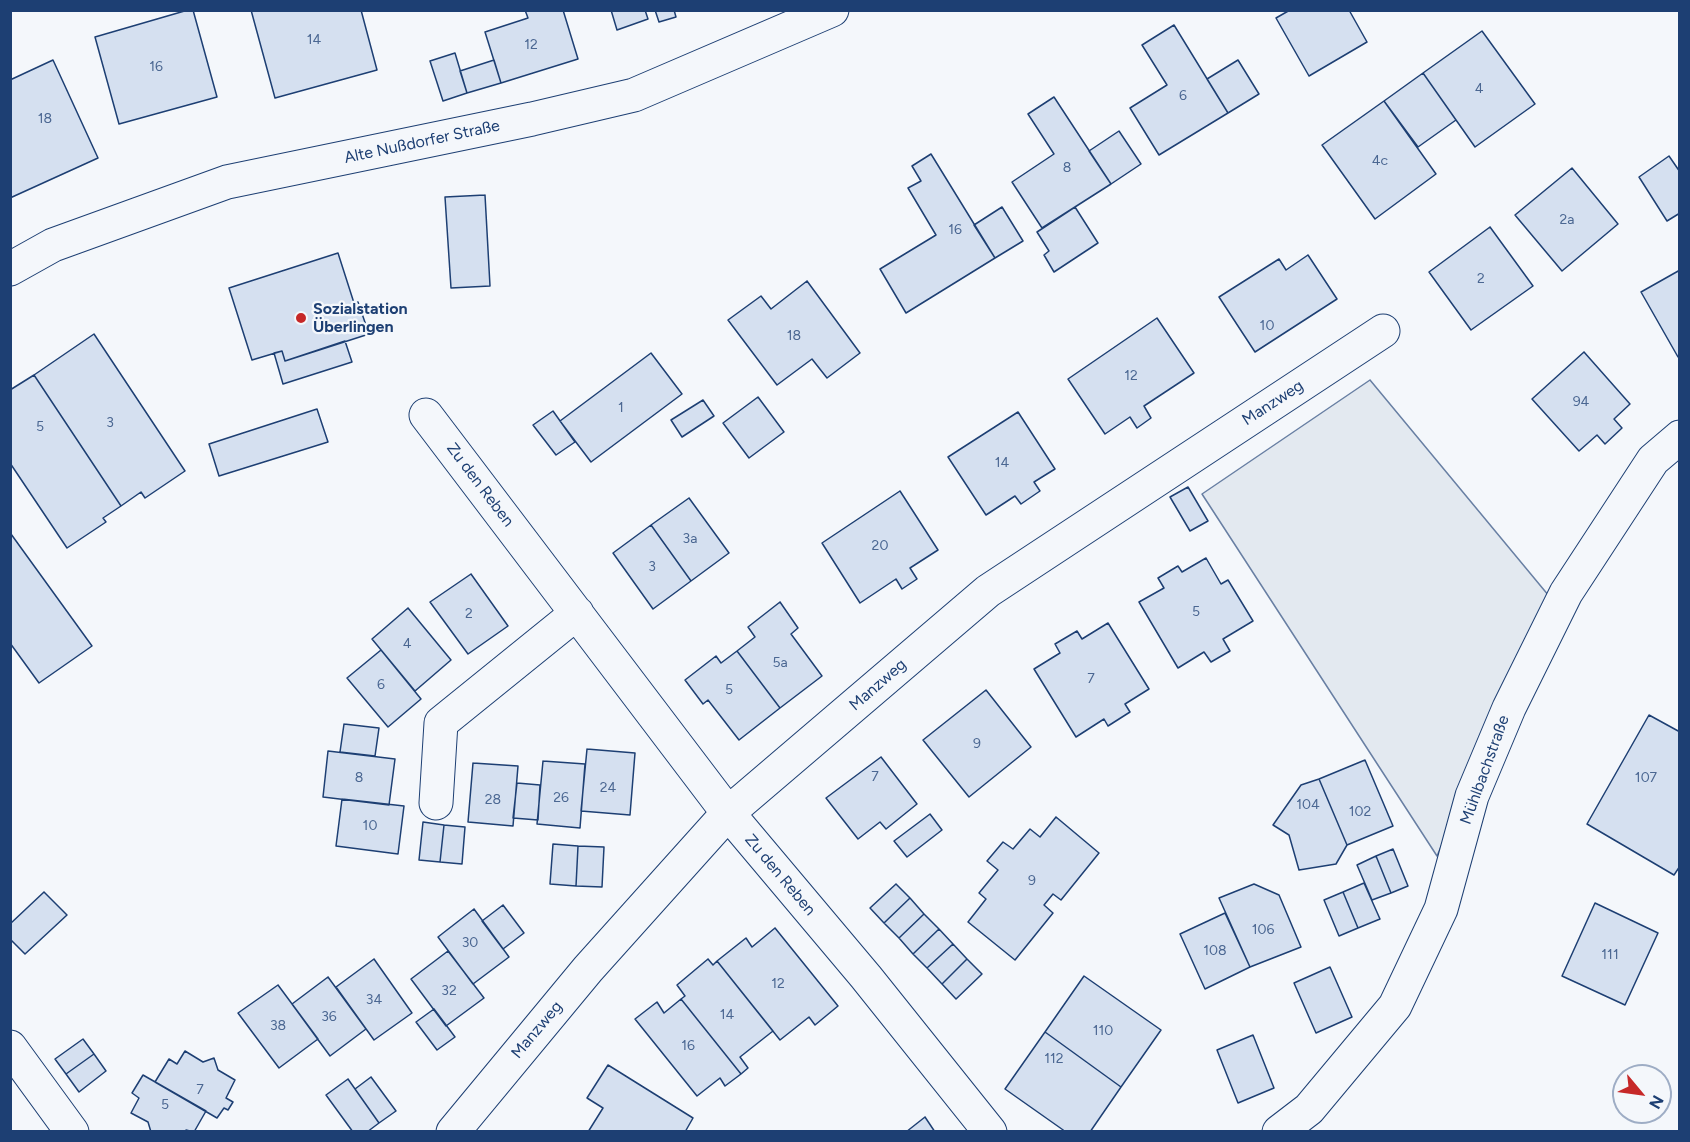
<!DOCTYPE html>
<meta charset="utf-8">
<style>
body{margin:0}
#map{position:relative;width:1690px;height:1142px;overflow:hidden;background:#f4f7fb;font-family:Figtree,sans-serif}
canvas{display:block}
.frame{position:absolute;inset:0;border:12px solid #1d3f73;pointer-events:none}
.north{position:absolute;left:1612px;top:1064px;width:60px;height:60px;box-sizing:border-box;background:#f4f7fb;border:2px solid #9eadc5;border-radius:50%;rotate:119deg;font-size:16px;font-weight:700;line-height:24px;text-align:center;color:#1d3f73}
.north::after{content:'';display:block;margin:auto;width:21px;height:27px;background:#c62828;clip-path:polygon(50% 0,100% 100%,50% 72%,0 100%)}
</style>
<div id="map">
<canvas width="1690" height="1142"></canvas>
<div class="frame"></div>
<div class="north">N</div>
</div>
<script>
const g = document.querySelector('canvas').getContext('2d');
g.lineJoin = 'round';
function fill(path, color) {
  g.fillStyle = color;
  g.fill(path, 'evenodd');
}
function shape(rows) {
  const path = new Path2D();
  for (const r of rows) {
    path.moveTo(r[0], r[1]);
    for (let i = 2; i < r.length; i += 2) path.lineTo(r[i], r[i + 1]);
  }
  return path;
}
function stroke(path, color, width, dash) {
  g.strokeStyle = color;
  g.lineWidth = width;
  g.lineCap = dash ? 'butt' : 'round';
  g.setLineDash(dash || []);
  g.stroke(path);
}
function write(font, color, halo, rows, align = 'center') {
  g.font = font + ' Figtree,sans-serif';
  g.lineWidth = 4.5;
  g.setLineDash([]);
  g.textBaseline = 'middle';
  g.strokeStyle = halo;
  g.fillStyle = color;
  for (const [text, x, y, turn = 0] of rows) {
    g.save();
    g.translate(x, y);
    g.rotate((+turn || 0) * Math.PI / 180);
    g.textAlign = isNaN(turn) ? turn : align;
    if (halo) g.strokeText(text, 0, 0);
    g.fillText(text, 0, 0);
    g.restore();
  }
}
const green = shape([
 [1370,380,1549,596,1437,856,1202,494,1370,380]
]);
const building = shape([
 [188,10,193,10,217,97,119,124,95,37,188,10],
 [251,10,361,10,377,70,275,98,251,10],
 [525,10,563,10,578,59,501,83,485,32,528,18,525,10],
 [611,10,645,10,648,19,617,30,611,10],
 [655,10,674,10,676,17,659,22,655,10],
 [1290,10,1349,10,1367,42,1309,76,1276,18,1290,10],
 [1174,25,1228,113,1159,155,1130,108,1167,85,1142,45,1174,25],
 [1482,31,1535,104,1475,147,1423,73,1482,31],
 [455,53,467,93,443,101,430,61,455,53],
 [53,60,98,158,10,198,10,80,53,60],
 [494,60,501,83,467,93,460,71,494,60],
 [1238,60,1259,94,1228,113,1207,79,1238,60],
 [1423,73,1456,120,1418,147,1384,101,1423,73],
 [1054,97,1111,184,1042,228,1012,182,1054,154,1028,114,1054,97],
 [1384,101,1436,174,1375,219,1322,145,1384,101],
 [1119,131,1141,164,1111,184,1089,151,1119,131],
 [931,154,995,258,906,313,880,269,936,235,908,188,921,181,912,166,931,154],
 [1669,156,1680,172,1680,213,1667,221,1639,177,1669,156],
 [1572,168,1618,224,1562,271,1515,215,1572,168],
 [485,195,490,286,451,288,445,197,485,195],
 [1002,207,1023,241,995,258,974,225,1002,207],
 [1075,207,1098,243,1054,272,1044,255,1049,251,1037,232,1075,207],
 [1490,227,1533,286,1471,330,1429,272,1490,227],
 [338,253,354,303,358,302,369,334,285,361,282,351,252,360,229,288,338,253],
 [1308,255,1337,299,1255,352,1219,297,1279,259,1286,270,1308,255],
 [1680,270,1680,356,1678,357,1641,292,1680,270],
 [807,281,860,353,827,378,812,359,777,385,728,320,761,296,771,309,807,281],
 [1157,318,1194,373,1144,406,1151,418,1137,428,1130,417,1105,434,1068,379,1157,318],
 [94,334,185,471,145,498,141,492,121,506,34,375,94,334],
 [345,341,352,362,283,384,274,353,282,351,285,361,345,341],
 [1584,352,1630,404,1614,419,1622,428,1605,444,1597,435,1579,451,1532,399,1584,352],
 [651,353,682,394,591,462,560,421,651,353],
 [34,375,121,506,103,518,106,522,67,548,10,463,10,390,34,375],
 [758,397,784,432,749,458,723,423,758,397],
 [703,400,714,416,682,437,671,420,703,400],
 [317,409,328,442,219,476,209,444,317,409],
 [553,411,575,442,556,455,533,425,553,411],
 [1018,412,1055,469,1034,482,1040,491,1021,504,1015,496,986,515,948,457,1018,412],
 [1188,487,1208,521,1190,531,1170,497,1188,487],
 [900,491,938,550,910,568,917,579,902,589,896,579,860,603,822,543,900,491],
 [689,498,729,553,691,581,651,525,689,498],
 [651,525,691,581,653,609,613,553,651,525],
 [11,534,92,646,39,683,10,643,11,534],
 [1206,558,1221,584,1228,580,1253,621,1223,639,1230,651,1211,662,1204,652,1178,668,1139,602,1164,588,1158,578,1178,566,1182,572,1206,558],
 [471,574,508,626,468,654,430,602,471,574],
 [780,602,798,628,791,634,822,676,780,708,737,651,755,637,748,627,780,602],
 [408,608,451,660,415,691,372,639,408,608],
 [1108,623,1149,689,1125,704,1130,712,1108,726,1104,719,1076,737,1034,669,1060,653,1055,644,1077,631,1082,639,1108,623],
 [381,650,421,699,388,727,347,678,381,650],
 [737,651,780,708,739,740,708,700,703,704,685,680,716,656,721,663,737,651],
 [986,690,1031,747,969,797,923,740,986,690],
 [1649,715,1680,732,1680,866,1674,875,1587,824,1649,715],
 [344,724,379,728,375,756,340,752,344,724],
 [587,749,635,753,630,815,581,811,587,749],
 [328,751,395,759,389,805,323,797,328,751],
 [881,757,917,804,886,829,880,822,858,839,826,798,881,757],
 [1365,760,1393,826,1347,845,1319,779,1365,760],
 [543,761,585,764,580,828,537,824,543,761],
 [473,763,518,766,513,826,468,822,473,763],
 [1319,779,1347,845,1336,864,1299,870,1289,835,1273,825,1301,785,1319,779],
 [517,783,540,785,538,820,513,818,517,783],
 [342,799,404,806,398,854,336,846,342,799],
 [930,814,942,830,907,857,894,841,930,814],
 [1056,817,1099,853,1061,900,1053,894,1044,905,1053,913,1015,960,968,922,986,899,979,893,998,870,987,861,1003,842,1013,849,1030,829,1040,837,1056,817],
 [423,822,444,825,440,862,419,860,423,822],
 [444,825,465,827,462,864,440,862,444,825],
 [553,844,578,846,576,886,550,884,553,844],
 [578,846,604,847,602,887,576,886,578,846],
 [1393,849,1408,886,1391,893,1376,856,1393,849],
 [1376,856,1391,893,1372,900,1357,865,1376,856],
 [1364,883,1380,919,1358,928,1343,892,1364,883],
 [896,884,910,898,884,923,870,908,896,884],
 [1254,884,1279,895,1301,947,1250,967,1219,898,1254,884],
 [44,892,67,915,25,954,10,939,10,924,44,892],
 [1343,892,1358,928,1339,936,1324,900,1343,892],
 [910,898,924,914,899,938,884,923,910,898],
 [1595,903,1658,933,1625,1005,1562,976,1595,903],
 [503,905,524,933,503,949,482,921,503,905],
 [474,909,509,957,473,984,438,937,474,909],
 [1225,913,1250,967,1205,989,1180,934,1225,913],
 [924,914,939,929,913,954,899,938,924,914],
 [775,928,838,1006,815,1025,809,1017,780,1040,717,961,746,938,752,947,775,928],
 [939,929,953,944,927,968,913,954,939,929],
 [953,944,967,959,942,984,927,968,953,944],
 [448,951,484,998,446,1026,411,979,448,951],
 [374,959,412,1013,374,1040,336,987,374,959],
 [708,959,713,965,717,961,773,1031,740,1057,748,1068,741,1074,681,999,685,996,677,985,708,959],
 [967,959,982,974,956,999,942,984,967,959],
 [1330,967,1352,1017,1316,1033,1294,983,1330,967],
 [1084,976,1161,1030,1121,1087,1045,1032,1084,976],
 [328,977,366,1029,330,1056,292,1004,328,977],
 [278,985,318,1039,279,1068,238,1013,278,985],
 [681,999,741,1074,725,1086,720,1078,697,1096,635,1019,657,1002,664,1013,681,999],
 [434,1009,455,1037,437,1050,416,1022,434,1009],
 [1045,1032,1121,1087,1090,1132,1066,1132,1005,1089,1045,1032],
 [1253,1035,1274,1088,1238,1103,1217,1050,1253,1035],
 [83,1039,94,1054,66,1074,55,1059,83,1039],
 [185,1051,203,1062,214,1058,218,1070,235,1080,226,1098,233,1102,228,1110,224,1108,217,1118,155,1082,169,1059,177,1064,185,1051],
 [94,1054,106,1071,79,1092,66,1074,94,1054],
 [608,1065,693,1118,685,1132,588,1132,603,1108,587,1098,608,1065],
 [143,1075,206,1111,194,1132,186,1130,185,1132,151,1132,148,1122,131,1113,139,1098,132,1093,143,1075],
 [371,1077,396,1111,379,1123,355,1089,371,1077],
 [348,1079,379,1123,367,1132,353,1132,326,1095,348,1079],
 [925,1117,935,1132,906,1132,925,1117]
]);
const street = shape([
 [10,269,53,245,227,182,532,119,634,95,832,10],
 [426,415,728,813,866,977,990,1132],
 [436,803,441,723,577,613],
 [10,1047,72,1132],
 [453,1132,588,969,728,813,988,591,1383,331],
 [1279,1132,1309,1109,1395,1006,1441,909,1472,796,1509,708,1566,593,1653,460,1680,437]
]);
const markers = [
 [301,318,6,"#c62828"]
];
const numberNames = [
 ["14",314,40],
 ["12",531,45],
 ["16",156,67],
 ["4",1479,89],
 ["6",1183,96],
 ["18",45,119],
 ["4c",1380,161],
 ["8",1067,168],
 ["2a",1567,220],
 ["16",955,230],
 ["2",1481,279],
 ["10",1267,326],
 ["18",794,336],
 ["12",1131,376],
 ["94",1581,402],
 ["1",621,408],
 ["3",110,423],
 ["5",40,427],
 ["14",1002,463],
 ["3a",690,539],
 ["20",880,546],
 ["3",652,567],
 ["5",1196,612],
 ["2",469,614],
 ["4",407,644],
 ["5a",780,663],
 ["7",1091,679],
 ["6",381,685],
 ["5",729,690],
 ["9",977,744],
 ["7",875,777],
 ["8",359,778],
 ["107",1646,778],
 ["24",608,788],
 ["26",561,798],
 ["28",493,800],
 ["104",1308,805],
 ["102",1360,812],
 ["10",370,826],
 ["9",1032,881],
 ["106",1263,930],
 ["30",470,943],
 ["108",1215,951],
 ["111",1610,955],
 ["12",778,984],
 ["32",449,991],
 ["34",374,1000],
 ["14",727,1015],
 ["36",329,1017],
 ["38",278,1026],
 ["110",1103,1031],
 ["16",688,1046],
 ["112",1054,1059],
 ["7",200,1090],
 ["5",165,1105]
];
const streetNames = [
 ["Alte Nußdorfer Straße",422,142,-12],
 ["Manzweg",1273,403,-33],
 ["Zu den Reben",480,485,53],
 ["Manzweg",878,685,-41],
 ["Mühlbachstraße",1485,770,-70],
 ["Zu den Reben",780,875,50],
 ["Manzweg",537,1030,-50]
];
const poiNames = [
 ["Sozialstation",313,309],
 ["Überlingen",313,327]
];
fill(green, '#e3e9f0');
stroke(green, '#687fa3', 1.5);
fill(building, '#d5e0f0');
stroke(building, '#1d3f73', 1.5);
stroke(street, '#1d3f73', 35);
stroke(street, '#f4f7fb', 33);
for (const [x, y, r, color] of markers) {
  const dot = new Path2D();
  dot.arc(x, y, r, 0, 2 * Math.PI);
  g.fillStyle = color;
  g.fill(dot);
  stroke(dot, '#f4f7fb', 2);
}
write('14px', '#4b6792', null, numberNames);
write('16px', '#1d3f73', '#f4f7fb', streetNames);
write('bold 16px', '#1d3f73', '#f4f7fb', poiNames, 'left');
</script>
